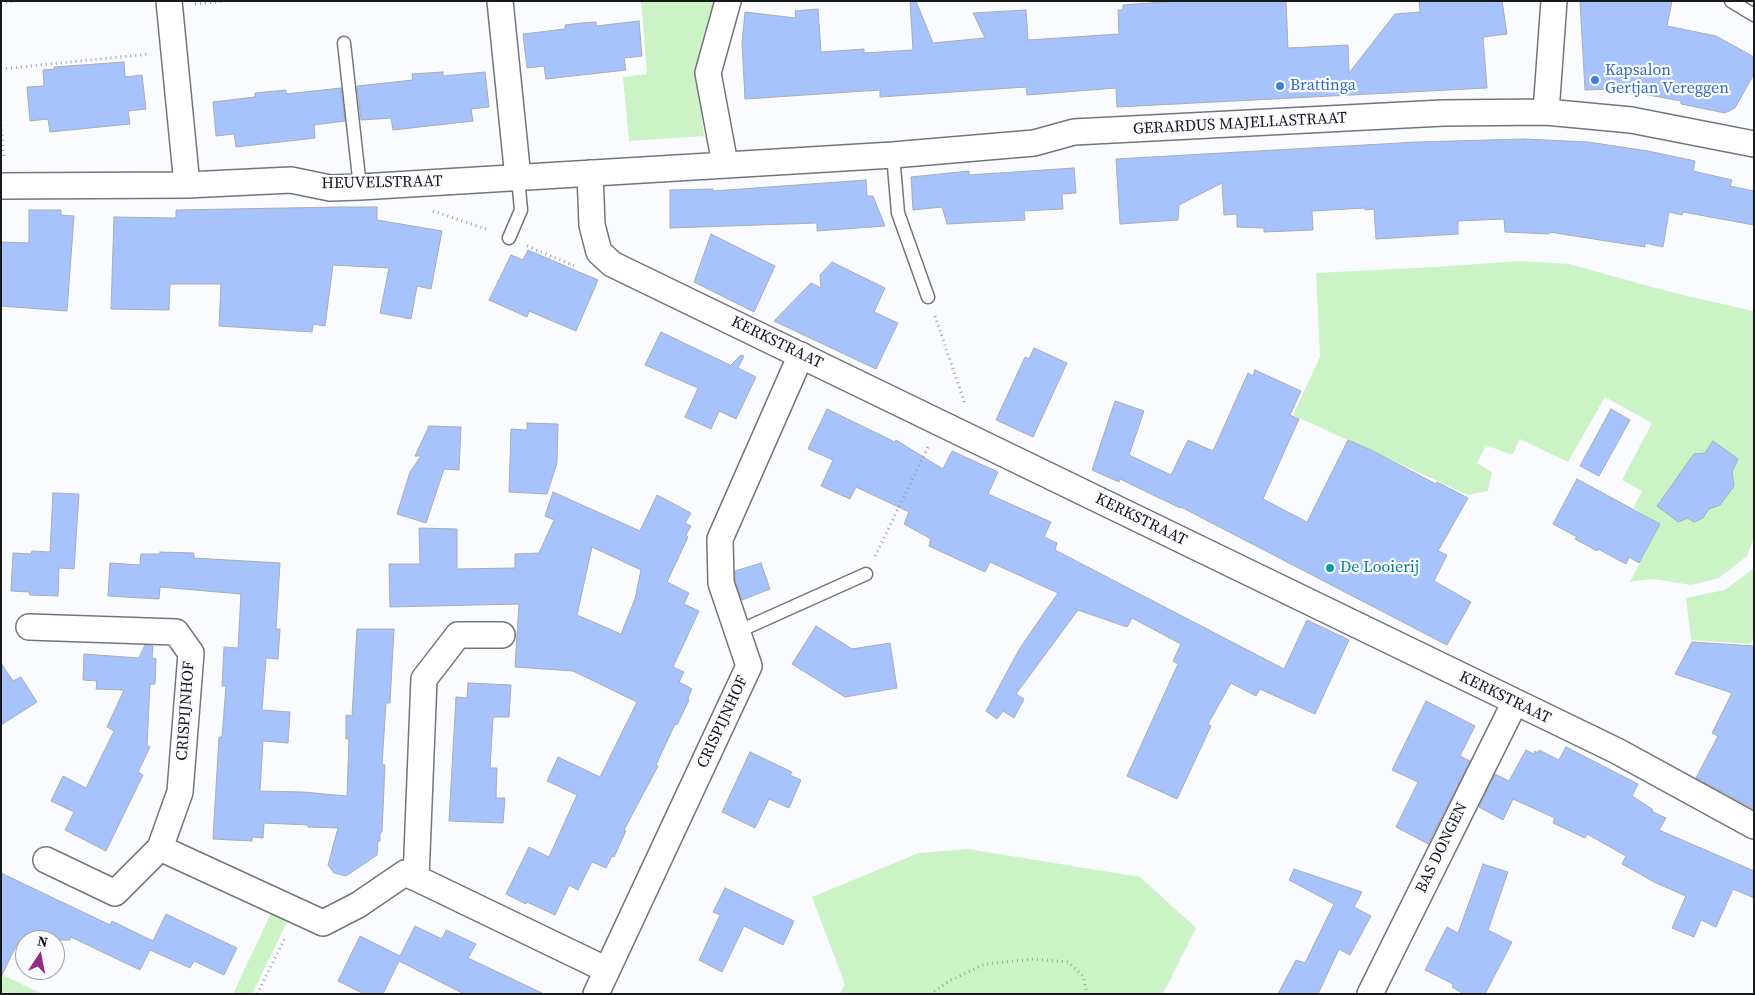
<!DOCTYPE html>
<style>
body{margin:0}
#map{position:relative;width:1755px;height:995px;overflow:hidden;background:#fafbfe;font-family:"Source Serif 4",serif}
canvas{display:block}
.frame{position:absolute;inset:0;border:2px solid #18191b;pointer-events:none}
.north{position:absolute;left:15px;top:930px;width:50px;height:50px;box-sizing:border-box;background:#fafbfe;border:1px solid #a0a1a3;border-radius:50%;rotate:11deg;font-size:14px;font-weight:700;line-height:20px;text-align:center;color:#18191b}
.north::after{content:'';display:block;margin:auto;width:18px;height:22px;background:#962a8b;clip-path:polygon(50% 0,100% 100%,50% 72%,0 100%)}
</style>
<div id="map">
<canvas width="1755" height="995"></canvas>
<div class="frame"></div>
<div class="north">N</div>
</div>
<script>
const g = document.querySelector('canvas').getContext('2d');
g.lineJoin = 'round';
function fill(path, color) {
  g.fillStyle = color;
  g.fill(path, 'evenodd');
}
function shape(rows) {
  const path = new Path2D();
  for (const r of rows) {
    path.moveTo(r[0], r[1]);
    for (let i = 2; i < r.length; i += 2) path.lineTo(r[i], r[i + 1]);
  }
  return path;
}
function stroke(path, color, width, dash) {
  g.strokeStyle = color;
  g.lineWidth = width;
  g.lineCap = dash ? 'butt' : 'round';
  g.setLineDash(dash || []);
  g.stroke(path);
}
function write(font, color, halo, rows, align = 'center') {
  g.font = font + ' "Source Serif 4",serif';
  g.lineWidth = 4.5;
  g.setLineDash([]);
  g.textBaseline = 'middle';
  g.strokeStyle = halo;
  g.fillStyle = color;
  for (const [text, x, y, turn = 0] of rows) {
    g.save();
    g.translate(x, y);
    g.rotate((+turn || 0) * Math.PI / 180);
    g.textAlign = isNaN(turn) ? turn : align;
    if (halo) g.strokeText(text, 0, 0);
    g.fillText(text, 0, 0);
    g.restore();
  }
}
const green = shape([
 [641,1,714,1,696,75,704,136,629,141,623,77,647,74],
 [1520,261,1569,264,1674,293,1754,311,1754,537,1747,556,1719,578,1691,585,1653,579,1630,582,1657,530,1648,524,1651,519,1633,508,1642,491,1622,480,1652,423,1605,397,1568,462,1520,439,1513,454,1509,454,1486,445,1477,463,1492,472,1488,491,1468,495,1293,415,1320,357,1316,273,1436,267],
 [1754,568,1754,636,1751,644,1691,640,1686,598,1725,590],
 [968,849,1140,877,1196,928,1163,994,840,994,845,984,812,897,919,853],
 [272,911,288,920,252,994,233,994],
 [1,974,42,994,1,994]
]);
const building = shape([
 [910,1,916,1,933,43,985,38,973,13,1026,10,1028,40,1119,34,1118,10,1123,10,1123,5,1178,1,1286,1,1288,48,1348,45,1349,73,1395,14,1420,12,1419,1,1502,1,1507,34,1483,37,1487,88,1117,107,1116,88,1027,95,1026,87,880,97,880,90,745,99,742,43,745,12,796,18,795,11,818,9,821,52,864,49,864,53,913,50,910,1],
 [1580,1,1672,1,1667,26,1716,36,1754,57,1754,74,1735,108,1725,113,1681,104,1681,101,1632,92,1612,89,1585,90,1580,1],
 [639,21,642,56,624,58,626,70,546,79,544,66,527,68,523,34,565,29,565,25,581,23,596,22,596,26,639,21],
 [124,62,125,77,142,75,146,109,128,111,130,124,50,132,48,119,30,121,27,87,44,86,43,70,55,69,54,67,124,62],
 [443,72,443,76,485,72,489,107,471,109,473,121,393,130,391,118,361,120,357,86,413,80,412,74,443,72],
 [341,88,345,121,314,125,315,138,236,147,234,134,216,136,213,102,255,97,255,93,286,90,286,94,341,88],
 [1524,139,1588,142,1648,151,1695,161,1693,171,1732,180,1730,186,1754,191,1754,225,1683,212,1682,215,1669,212,1663,247,1645,243,1645,247,1549,232,1549,234,1505,232,1504,219,1458,221,1458,234,1376,239,1374,209,1365,210,1365,208,1312,211,1313,230,1264,232,1264,228,1237,227,1237,214,1224,215,1222,183,1179,205,1178,220,1120,224,1116,159,1417,142,1524,139],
 [1074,168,1076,193,1062,194,1063,209,1024,211,1025,220,947,224,942,207,913,210,911,177,969,171,969,175,1074,168],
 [866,180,867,196,873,196,885,226,817,231,817,223,670,228,670,190,713,189,713,191,866,180],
 [340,207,377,207,377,220,442,231,431,289,417,286,411,319,380,313,389,268,333,265,325,326,313,324,312,332,219,326,221,284,170,284,169,310,111,309,114,217,176,218,176,210,340,207],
 [29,210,61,210,61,215,74,216,67,311,1,306,1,242,29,243,29,210],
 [711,234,775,266,754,312,694,282,711,234],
 [528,250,598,280,576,331,529,311,527,317,489,300,511,255,523,260,528,250],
 [832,262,885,288,874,312,898,323,876,369,774,321,811,283,821,288,820,275,832,262],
 [661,332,730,365,729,367,741,355,744,356,738,368,756,377,736,419,719,411,711,429,685,417,698,388,645,365,661,332],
 [1034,348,1067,363,1033,437,996,420,1025,357,1029,359,1034,348],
 [1255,370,1301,391,1290,415,1299,419,1263,499,1307,522,1348,440,1371,450,1436,484,1437,482,1468,498,1438,551,1447,555,1434,581,1471,602,1447,645,1181,507,1180,508,1120,479,1119,482,1092,470,1115,401,1144,411,1129,455,1171,475,1188,440,1213,451,1248,373,1253,376,1255,370],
 [827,409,895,442,896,440,943,469,952,451,998,472,988,494,1051,522,1044,537,1057,543,1055,550,1284,669,1307,620,1349,640,1315,714,1260,689,1256,696,1231,683,1208,724,1211,726,1177,799,1127,776,1178,664,1173,661,1181,644,1132,618,1127,627,1078,610,1016,694,1024,699,1014,718,1003,711,997,719,986,711,1020,648,1058,593,990,562,985,572,929,546,931,539,904,524,909,512,856,487,850,499,821,486,833,460,808,449,827,409],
 [1611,409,1630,420,1599,476,1580,466,1611,409],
 [527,423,558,424,557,463,547,494,509,492,511,429,527,430,527,423],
 [429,426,461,427,459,470,444,469,426,523,397,514,410,472,421,456,415,456,429,426],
 [1713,441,1738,459,1732,472,1734,486,1720,505,1709,509,1703,518,1694,522,1688,518,1678,522,1657,506,1694,454,1705,453,1713,441],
 [1577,479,1660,524,1639,563,1629,557,1626,564,1598,549,1597,551,1575,539,1577,537,1553,524,1577,479],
 [553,492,640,531,657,495,691,513,685,523,691,526,686,535,688,537,667,582,689,593,684,604,699,611,673,667,684,672,679,682,692,689,688,698,689,700,677,725,675,724,656,765,658,766,624,830,626,831,614,857,612,856,606,868,592,862,578,890,569,885,555,915,527,902,526,904,506,894,529,847,549,857,577,795,547,781,558,757,600,777,637,702,573,671,515,667,519,604,390,607,389,564,420,564,419,528,457,529,457,569,515,568,515,554,539,553,554,520,545,516,553,492],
 [592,547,641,570,635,599,621,634,577,615,592,547],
 [53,493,79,494,74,569,59,568,58,596,30,595,29,592,11,591,13,553,31,554,32,551,50,552,53,493],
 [160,552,194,553,194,558,280,563,276,629,280,629,278,659,266,658,262,710,290,712,288,743,263,741,260,791,303,792,347,796,349,739,346,739,346,715,352,716,357,629,394,629,390,703,386,703,382,764,385,765,382,832,380,832,380,841,378,841,377,855,346,876,334,873,328,865,338,828,308,827,308,825,264,823,263,838,252,837,252,841,213,839,219,737,222,737,226,686,222,686,224,647,238,648,241,594,160,587,159,599,108,596,110,563,140,565,141,554,160,554,160,552],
 [761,563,770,589,742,600,735,580,735,571,761,563],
 [816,626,852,649,890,643,897,688,845,697,792,664,816,626],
 [1692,642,1754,646,1754,809,1696,778,1718,736,1712,733,1732,693,1675,674,1692,642],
 [145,645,153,646,152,658,156,659,155,684,150,684,147,745,150,747,138,772,143,775,106,851,65,830,74,812,51,801,63,776,86,788,114,731,107,727,124,690,96,689,97,681,83,680,84,654,139,658,145,645],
 [1,663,13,681,21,677,37,702,1,725,1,663],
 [468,683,511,685,509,717,493,717,490,768,497,768,496,798,505,798,503,823,449,821,456,697,467,698,468,683],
 [1426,701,1475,726,1460,756,1470,761,1428,844,1396,827,1418,782,1392,770,1426,701],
 [1566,747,1638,784,1632,796,1652,809,1653,812,1666,818,1659,830,1754,871,1754,898,1733,889,1716,927,1701,920,1694,937,1672,928,1686,896,1656,883,1622,864,1626,856,1587,834,1585,838,1553,823,1555,818,1513,799,1503,820,1479,807,1495,774,1509,781,1526,750,1534,754,1535,751,1538,753,1539,750,1559,760,1566,747],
 [750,752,792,772,790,775,801,780,789,808,769,799,755,828,722,812,750,752],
 [1483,864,1508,872,1488,930,1512,942,1485,994,1464,994,1452,987,1453,984,1425,970,1447,927,1458,933,1483,864],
 [1294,869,1362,892,1354,907,1371,916,1350,955,1339,949,1318,994,1278,994,1296,960,1305,963,1334,904,1289,880,1294,869],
 [1,873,110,925,112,921,153,941,166,914,237,948,224,975,194,961,190,968,150,950,140,970,71,937,70,940,19,940,1,977,1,873],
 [725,888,794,921,783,945,744,926,722,972,699,960,720,915,713,912,725,888],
 [415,926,442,939,446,930,476,944,468,958,544,994,464,994,399,961,383,994,364,994,338,981,360,936,400,956,415,926]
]);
const path = shape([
 [1,3,15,1],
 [195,4,225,1],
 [1,69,149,54],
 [1,125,4,160],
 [433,211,489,230],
 [527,246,577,267],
 [935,316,965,404],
 [875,556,928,447],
 [257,994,286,936],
 [930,994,951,980,985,964,1034,959,1068,962,1083,976,1087,994]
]);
const service = shape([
 [1731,1,1754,15],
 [344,43,360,187],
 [893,155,898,213,928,297],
 [509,238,521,210,518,178],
 [739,631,866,574]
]);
const minor = shape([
 [169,1,187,185],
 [500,1,518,178],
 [1546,112,1554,1],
 [725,164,708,73,728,1],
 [590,173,592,225,599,252,612,264,1617,751,1754,826],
 [1,186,187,185,291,180,330,188,360,187,893,155,1034,143,1074,132,1443,113,1546,112,1631,120,1754,144],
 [29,627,176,632,191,653,180,792,160,848,323,923,358,905,405,873,416,878],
 [502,635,458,635,424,679,416,878,607,970],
 [46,860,115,893,160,848],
 [596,994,749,666,721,583,720,539,801,355],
 [1370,994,1515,702]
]);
const markers = [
 [1595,80,5,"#3f7fe0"],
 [1280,86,5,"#3f7fe0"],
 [1330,568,5,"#0f9aa8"]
];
const shopNames = [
 ["Kapsalon",1605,71],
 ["Gertjan Vereggen",1605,89],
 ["Brattinga",1290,86]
];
const streetNames = [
 ["GERARDUS MAJELLASTRAAT",1240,124,-3],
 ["HEUVELSTRAAT",382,183,-1],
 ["KERKSTRAAT",777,343,26],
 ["KERKSTRAAT",1141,520,26],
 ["KERKSTRAAT",1505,698,26],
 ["CRISPIJNHOF",186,711,-86],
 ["CRISPIJNHOF",723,722,-65],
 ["BAS DONGEN",1442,848,-64]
];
const cultureNames = [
 ["De Looierij",1340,568]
];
fill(green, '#cbf3c6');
fill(building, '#a6c3fd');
stroke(building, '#a9acb3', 1);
stroke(service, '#72757b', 15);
stroke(minor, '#72757b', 28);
stroke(path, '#9fa0a3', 3, [1, 4]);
stroke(service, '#fff', 12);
stroke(minor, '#fff', 25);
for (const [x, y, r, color] of markers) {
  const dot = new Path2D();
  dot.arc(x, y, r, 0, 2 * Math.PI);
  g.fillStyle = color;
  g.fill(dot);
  stroke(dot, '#fafbfe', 2);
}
write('16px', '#366cbe', '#fafbfe', shopNames, 'left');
write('16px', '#18191b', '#fafbfe', streetNames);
write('16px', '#0d838f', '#fafbfe', cultureNames, 'left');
</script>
